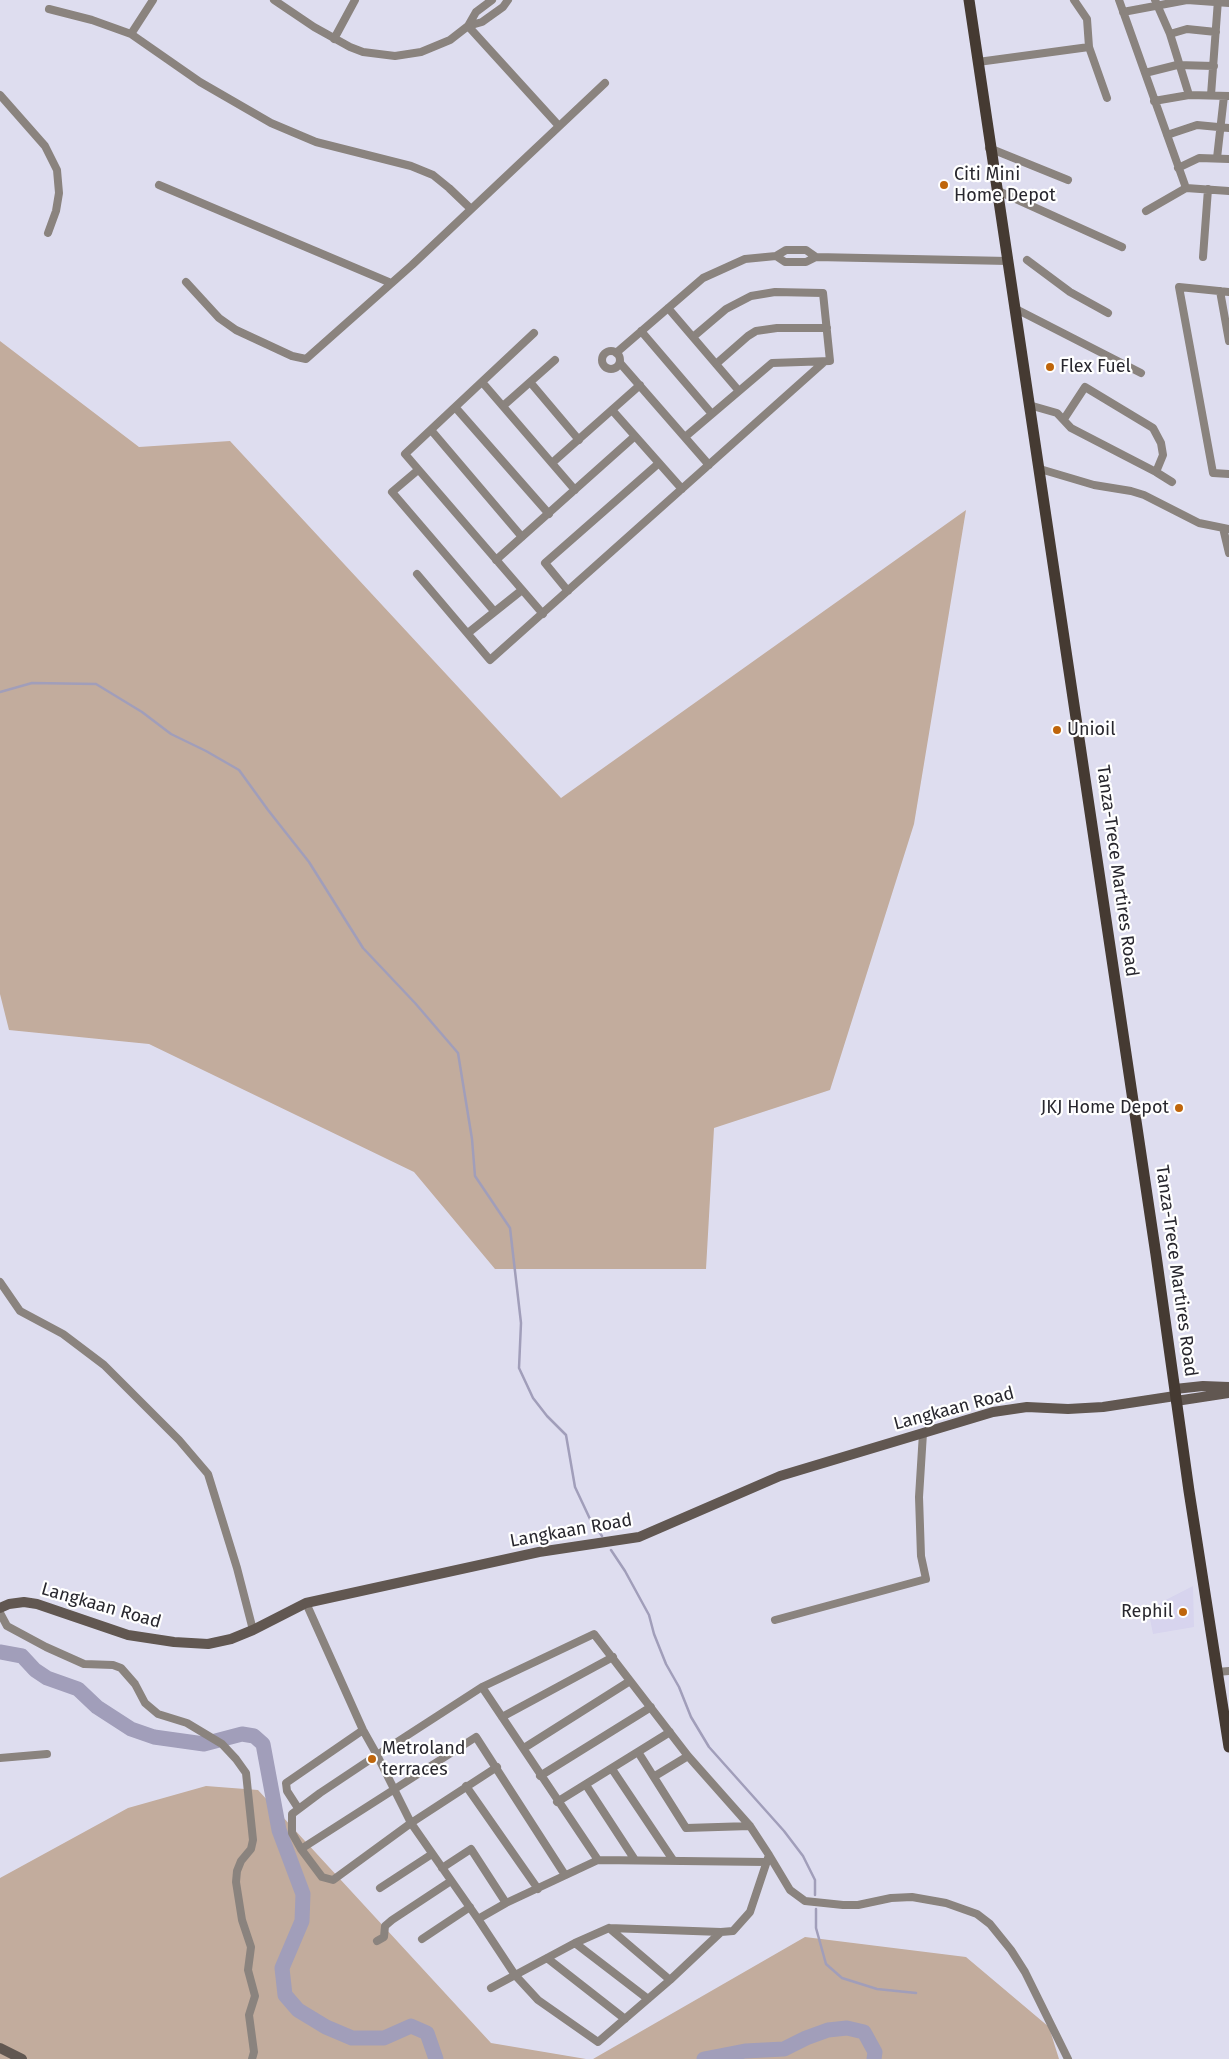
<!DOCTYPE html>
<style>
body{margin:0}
canvas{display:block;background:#deddef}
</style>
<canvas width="1229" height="2059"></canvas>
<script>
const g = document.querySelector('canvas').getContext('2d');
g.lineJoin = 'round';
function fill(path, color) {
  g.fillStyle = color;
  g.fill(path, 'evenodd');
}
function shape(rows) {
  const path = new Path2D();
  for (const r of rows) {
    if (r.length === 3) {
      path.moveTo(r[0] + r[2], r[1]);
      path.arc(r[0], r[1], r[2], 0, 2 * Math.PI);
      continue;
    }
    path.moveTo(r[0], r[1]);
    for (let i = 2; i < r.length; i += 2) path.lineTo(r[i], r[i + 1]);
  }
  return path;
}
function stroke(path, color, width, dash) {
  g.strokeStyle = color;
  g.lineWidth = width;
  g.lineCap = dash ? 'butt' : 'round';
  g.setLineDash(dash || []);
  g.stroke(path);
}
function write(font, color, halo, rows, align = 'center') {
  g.font = font + ' "Fira Sans",sans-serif';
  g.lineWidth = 4.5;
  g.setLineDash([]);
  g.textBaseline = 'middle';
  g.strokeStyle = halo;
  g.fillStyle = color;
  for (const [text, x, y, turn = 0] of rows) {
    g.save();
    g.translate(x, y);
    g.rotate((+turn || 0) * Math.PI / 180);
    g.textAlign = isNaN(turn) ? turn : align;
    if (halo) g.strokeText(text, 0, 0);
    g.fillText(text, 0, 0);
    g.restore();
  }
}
const built = shape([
 [1193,1586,1194,1627,1153,1634,1148,1609]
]);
const green = shape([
 [0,341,139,447,230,441,561,798,966,510,914,824,830,1090,714,1128,706,1269,495,1269,414,1172,149,1044,9,1030,0,994],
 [206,1786,258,1790,491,2043,586,2059,0,2059,0,1878,128,1808],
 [805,1937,966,1957,1049,2027,1059,2059,593,2059]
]);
const stream = shape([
 [0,692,32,683,96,684,142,712,171,734,206,751,239,770,268,810,309,862,363,948,415,1003,458,1053,472,1139,475,1176,510,1228,521,1323,519,1368,533,1398,547,1416,566,1435,575,1487,590,1519,602,1536],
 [611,1550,625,1571,649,1615,654,1634,666,1664,679,1687,691,1717,709,1747,784,1831,803,1856,815,1880,815,1895],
 [816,1909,816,1928,826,1964,842,1978,877,1989,916,1993]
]);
const river = shape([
 [0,1652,22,1656,35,1670,47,1678,78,1689,97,1707,131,1729,154,1737,204,1744,242,1734,254,1736,263,1744,279,1830,303,1894,302,1921,282,1968,285,1995,298,2010,326,2027,352,2038,384,2038,411,2026,427,2033,436,2059],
 [704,2059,745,2051,784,2049,806,2038,828,2030,847,2028,864,2032,875,2052,874,2059]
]);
const street = shape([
 [274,0,314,27,350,47,363,52,395,56,421,52,450,40,468,26,482,22,503,7,508,0],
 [1074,0,1087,19,1089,47,1107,98],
 [1119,0,1186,188],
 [1155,0,1170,34,1189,95],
 [49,9,92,20,131,34,200,82,271,123,316,142,411,166,433,175,449,188,471,209],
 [1123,12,1187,0,1229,3],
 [468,26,559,126],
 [468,26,476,12,492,0],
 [131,34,153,0],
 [1170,34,1187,29,1216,32],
 [334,39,355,0],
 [978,62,1089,47],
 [1145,73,1177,65,1214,66],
 [0,95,45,146,57,170,59,193,56,211,48,233],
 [1211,95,1218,0],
 [1154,101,1189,95,1229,96],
 [1167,135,1197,125,1229,128],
 [989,148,1068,180],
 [1217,158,1224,96],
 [1178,168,1199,158,1229,159],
 [159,185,391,283],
 [996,190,1122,247],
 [1146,211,1186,188,1229,191],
 [776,256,785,262,806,262,816,257,1008,261],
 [1203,257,1208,189],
 [1027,260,1070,292,1108,313],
 [186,282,219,318,236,330,292,356,306,359,412,265,605,83],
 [1220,291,1229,341],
 [1229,292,1179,287,1213,473,1229,474],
 [668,308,739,391],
 [1014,308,1141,373],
 [641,331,712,414],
 [534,333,405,454,543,614],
 [611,360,9],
 [616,353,703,278,745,259,776,256,786,250,806,250,816,257],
 [620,363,709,465],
 [716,364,748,336,756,331,777,328,827,328],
 [482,382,575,490],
 [530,382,579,440],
 [1029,405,1057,413,1071,428,1156,472,1172,482],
 [503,406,555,360],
 [455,407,549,514],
 [612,410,682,489],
 [1064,419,1085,387,1153,428,1161,443,1163,455,1156,472],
 [431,430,522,537],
 [685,437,772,363,830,361,823,293,775,292,751,296,726,309,693,337],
 [552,463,640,385],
 [1040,469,1094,485,1131,491,1144,495,1199,523,1229,529],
 [418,470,392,492,494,611],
 [1223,528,1229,553],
 [496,560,635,436],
 [417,574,490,660,824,362],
 [568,591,545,563,659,463],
 [468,633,522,590],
 [0,1282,20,1311,63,1334,104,1365,179,1440,208,1474,237,1568,253,1630],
 [306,1603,363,1730,377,1755,411,1823,478,1919,515,1975,538,2000,598,2042,670,1980,721,1932,733,1931,750,1912,769,1855,750,1826,688,1756,594,1634,482,1687,377,1755,320,1793,292,1814,292,1833,301,1849,322,1877,333,1880,411,1823,497,1767],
 [0,1613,7,1626,46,1647,84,1664,113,1665,121,1668,135,1684,145,1703,158,1714,187,1723,222,1744,236,1759,246,1773,253,1840,251,1849,241,1861,237,1871,236,1882,242,1920,251,1947,248,1970,255,1996,249,2015,254,2052,252,2059],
 [775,1620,926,1579,921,1556,919,1497,923,1433],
 [1217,1672,1229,1671],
 [482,1687,598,1860],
 [502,1717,613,1657],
 [524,1748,630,1681],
 [638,1752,686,1828,750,1826],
 [0,1758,47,1754],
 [612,1769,673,1860],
 [540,1776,651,1707],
 [655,1776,688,1756],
 [586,1785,635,1860],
 [466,1786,538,1889],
 [557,1802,670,1732],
 [298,1808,287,1791,286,1783,363,1730],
 [301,1849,476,1737,565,1875],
 [769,1855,790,1890,805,1901,843,1905,858,1905,891,1898,912,1897,946,1903,977,1914,990,1924,1011,1950,1025,1972,1068,2059],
 [442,1868,471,1849,506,1903],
 [380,1888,432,1854],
 [478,1919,506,1903,598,1860,766,1862],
 [609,1928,670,1980],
 [422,1939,470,1907],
 [377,1941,384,1937,385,1926,392,1920,451,1881],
 [575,1943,648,1999],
 [547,1958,625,2019],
 [491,1988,575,1943,609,1928,721,1932]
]);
const secondary = shape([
 [1175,1389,1203,1386,1229,1387],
 [1176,1401,1229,1393],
 [0,1608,9,1604,24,1602,37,1604,128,1635,174,1642,208,1644,231,1639,253,1630,306,1603,539,1552,639,1537,780,1476,993,1412,1027,1407,1068,1409,1103,1407,1175,1396],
 [0,2048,22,2059]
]);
const primary = shape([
 [969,0,1156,1255,1189,1491,1229,1747]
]);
const markers = [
 [944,185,5,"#bf650b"],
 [1050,367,5,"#bf650b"],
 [1057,730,5,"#bf650b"],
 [1179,1108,5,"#bf650b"],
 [1183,1612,5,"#bf650b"],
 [372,1759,5,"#bf650b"]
];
const poiNames = [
 ["Citi Mini",954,175],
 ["Home Depot",954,196],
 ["Flex Fuel",1060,367],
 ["Unioil",1067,730],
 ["JKJ Home Depot",1169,1108,"right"],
 ["Rephil",1173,1612,"right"],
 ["Metroland",382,1749],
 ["terraces",382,1770]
];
const streetNames = [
 ["Tanza-Trece Martires Road",1117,871,82],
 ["Tanza-Trece Martires Road",1176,1271,82],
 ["Langkaan Road",954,1409,-15],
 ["Langkaan Road",571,1531,-10],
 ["Langkaan Road",101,1606,16]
];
fill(built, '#d7d4ee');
fill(green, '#c2ac9d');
stroke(stream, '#a19eba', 2.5);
stroke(river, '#a19eba', 15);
stroke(street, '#8a837e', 8);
stroke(secondary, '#615751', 10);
stroke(primary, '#453a32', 11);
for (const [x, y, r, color] of markers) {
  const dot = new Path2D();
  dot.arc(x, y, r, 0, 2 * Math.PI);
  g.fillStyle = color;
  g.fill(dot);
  stroke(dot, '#fff', 2);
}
write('18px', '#28272e', '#fff', poiNames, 'left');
write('18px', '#28272e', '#fff', streetNames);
</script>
